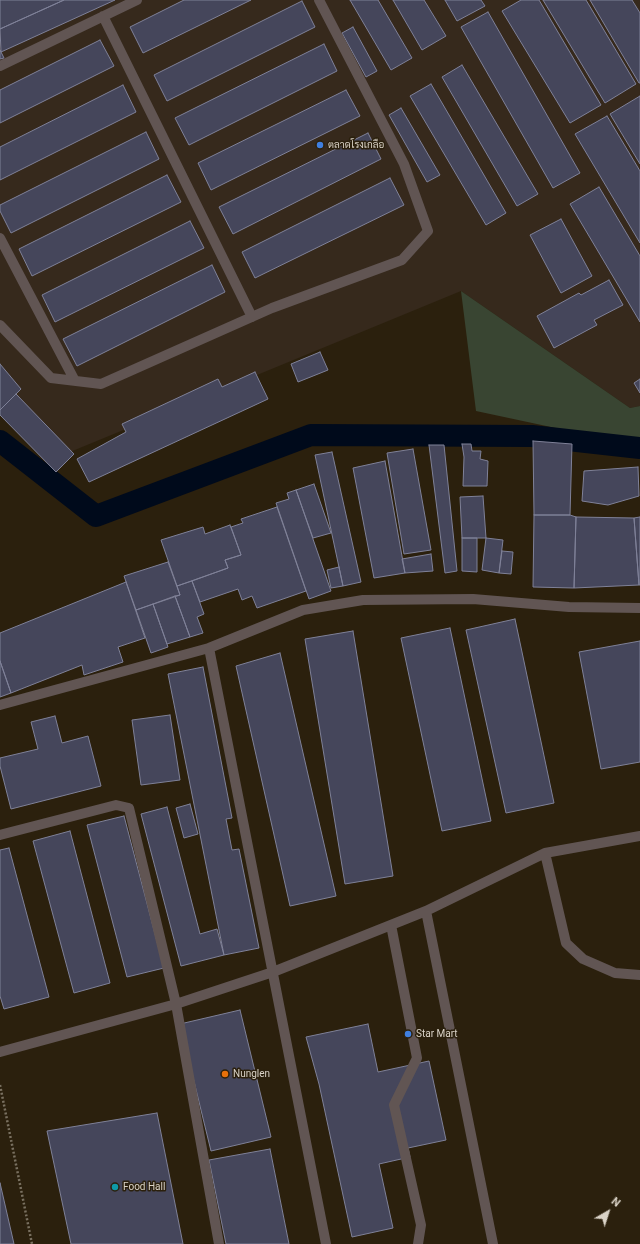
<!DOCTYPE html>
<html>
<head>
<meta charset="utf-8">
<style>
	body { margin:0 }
	#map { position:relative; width:640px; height:1244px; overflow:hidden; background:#2b200d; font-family:Roboto,sans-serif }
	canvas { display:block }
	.north { position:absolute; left:588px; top:1192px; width:40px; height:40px; -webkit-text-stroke:3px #2b200d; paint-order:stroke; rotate:39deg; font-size:11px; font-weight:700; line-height:16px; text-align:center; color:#dad3c7 }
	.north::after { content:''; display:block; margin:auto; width:14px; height:18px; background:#dad3c7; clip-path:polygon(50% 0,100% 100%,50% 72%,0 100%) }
</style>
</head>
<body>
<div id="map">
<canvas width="640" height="1244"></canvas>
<div class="north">N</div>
</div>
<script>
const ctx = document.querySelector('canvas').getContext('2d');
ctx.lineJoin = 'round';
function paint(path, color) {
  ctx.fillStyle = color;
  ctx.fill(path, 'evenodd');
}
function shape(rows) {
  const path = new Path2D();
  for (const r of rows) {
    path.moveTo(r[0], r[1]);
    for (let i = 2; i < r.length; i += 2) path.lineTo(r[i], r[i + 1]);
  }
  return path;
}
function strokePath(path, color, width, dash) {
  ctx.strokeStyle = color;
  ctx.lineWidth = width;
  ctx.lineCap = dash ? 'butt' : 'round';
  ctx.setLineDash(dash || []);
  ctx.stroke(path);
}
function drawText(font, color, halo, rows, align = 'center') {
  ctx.font = font + ' Roboto,Sarabun,sans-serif';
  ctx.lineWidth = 3;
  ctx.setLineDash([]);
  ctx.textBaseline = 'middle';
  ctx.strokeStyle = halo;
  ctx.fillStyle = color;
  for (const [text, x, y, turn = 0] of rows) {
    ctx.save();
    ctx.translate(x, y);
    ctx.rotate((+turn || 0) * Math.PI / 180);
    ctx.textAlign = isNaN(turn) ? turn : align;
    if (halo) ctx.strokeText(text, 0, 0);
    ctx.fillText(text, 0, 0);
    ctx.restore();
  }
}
paint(shape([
	[0,0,640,0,640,406,630,408,461,291,70,452,0,387]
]), '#36291c');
paint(shape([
	[461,291,630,408,640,406,640,446,476,411]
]), '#394532');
strokePath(shape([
	[0,441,96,516,311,435,532,436,640,448]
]), '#000a1b', 22);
const building = shape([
	[0,0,64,0,0,29,0,0],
	[64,0,115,0,1,52,0,29,64,0],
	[184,0,251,0,143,53,130,27,184,0],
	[350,0,378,0,412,58,391,70,350,0],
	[393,0,424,0,446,36,422,50,393,0],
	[445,0,481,0,485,6,457,21,445,0],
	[521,0,539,0,601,105,570,123,502,11,521,0],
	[543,0,586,0,636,84,605,103,543,0],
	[590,0,632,0,640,13,640,83,639,83,590,0],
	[302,1,315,27,167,101,154,75,302,1],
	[488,12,580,173,553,188,461,27,488,12],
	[353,27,377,71,366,77,342,33,353,27],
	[100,40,114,66,0,123,0,90,100,40],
	[324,44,337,71,189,145,175,118,324,44],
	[0,50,4,58,0,59,0,50],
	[462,65,538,194,517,206,442,77,462,65],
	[431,84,506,213,486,225,410,96,431,84],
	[123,85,136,112,0,180,0,147,123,85],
	[346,90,360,116,211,190,198,163,346,90],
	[640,96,640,164,610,114,640,96],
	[401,108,440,175,427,182,389,115,401,108],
	[607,116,640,171,640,243,575,134,607,116],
	[146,132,159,159,11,233,0,211,0,205,146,132],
	[368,133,381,159,233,234,219,207,368,133],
	[167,175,181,202,32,276,19,249,167,175],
	[390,178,404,205,255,278,242,252,390,178],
	[599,187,640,256,640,322,570,204,599,187],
	[561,219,592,276,561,293,530,235,561,219],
	[190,221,204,248,55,322,42,295,190,221],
	[212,265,225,292,77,366,63,339,212,265],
	[609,280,623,305,594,320,597,325,554,348,537,316,579,293,581,295,609,280],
	[320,352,328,370,298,382,291,364,320,352],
	[0,364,21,389,0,410,0,364],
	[255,372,268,399,89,482,77,459,126,432,122,424,218,379,222,387,255,372],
	[640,379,640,393,634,383,640,379],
	[16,394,74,454,56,472,0,415,0,410,16,394],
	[533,441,572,444,570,515,534,515,533,441],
	[462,444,471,444,472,451,481,451,480,459,488,461,487,486,463,486,464,457,462,444],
	[429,445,444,445,457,571,445,573,429,445],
	[413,449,431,550,404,554,387,453,413,449],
	[332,452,361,582,343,586,315,455,332,452],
	[385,461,405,573,374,578,353,468,385,461],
	[638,467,639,496,608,505,582,501,584,471,638,467],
	[314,484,331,533,313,538,296,490,314,484],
	[296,490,331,591,309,599,276,503,289,499,287,493,296,490],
	[483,496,486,538,462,538,460,497,483,496],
	[277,507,306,591,257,608,252,596,242,600,238,589,200,602,192,581,228,568,225,560,241,555,231,527,243,523,241,519,277,507],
	[534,515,570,515,576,517,574,588,533,587,534,515],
	[576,517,634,518,639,585,574,588,576,517],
	[640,517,640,585,639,585,634,518,640,517],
	[230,525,241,555,225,560,228,568,177,586,161,540,203,527,205,534,230,525],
	[462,538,477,538,477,572,462,571,462,538],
	[486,538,503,540,499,573,482,570,486,538],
	[502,551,513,552,511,574,499,573,502,551],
	[431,554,433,571,405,573,402,559,431,554],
	[168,562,180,595,136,610,124,576,168,562],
	[339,567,343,586,331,588,327,570,339,567],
	[192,581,204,614,197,617,203,633,190,637,175,596,180,595,177,586,192,581],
	[126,582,145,638,118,647,123,662,84,675,82,665,11,693,0,661,0,633,126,582],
	[175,596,190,637,167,644,153,604,175,596],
	[153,604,168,647,151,653,136,610,153,604],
	[515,619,554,803,506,813,466,630,515,619],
	[450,628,491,821,442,831,401,638,450,628],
	[353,631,393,876,345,884,305,639,353,631],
	[640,641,640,762,601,769,579,652,640,641],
	[280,653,336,896,290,906,236,666,280,653],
	[0,661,11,693,0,697,0,661],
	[203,667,232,818,226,819,232,850,239,849,259,948,224,955,168,674,203,667],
	[170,715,180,780,141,785,132,720,170,715],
	[55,716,62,743,88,736,101,786,11,809,0,766,0,758,38,749,31,722,55,716],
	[190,804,198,834,184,838,176,808,190,804],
	[167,807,200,934,217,929,224,955,181,966,141,814,167,807],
	[124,816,164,968,127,977,87,825,124,816],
	[70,831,110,983,74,993,33,841,70,831],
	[9,848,49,997,4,1009,0,996,0,850,9,848],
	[240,1010,271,1137,211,1151,180,1024,240,1010],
	[368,1024,378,1072,429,1061,446,1140,408,1148,410,1157,379,1164,393,1228,352,1237,319,1084,306,1037,368,1024],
	[157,1113,183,1244,71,1244,47,1131,157,1113],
	[270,1149,289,1244,226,1244,209,1160,270,1149],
	[0,1183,14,1244,0,1244,0,1183]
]);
paint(building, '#45465b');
strokePath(building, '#7f8198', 1);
strokePath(shape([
	[0,1085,32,1244]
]), '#797060', 2.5, [2, 2]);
strokePath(shape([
	[103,16,252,317],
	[0,66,137,0],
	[0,238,75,381],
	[0,325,51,378,101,384,272,308,402,260,428,231,404,164,319,0],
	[209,648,326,1244],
	[0,705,209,648,303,610,363,600,473,599,569,607,640,608],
	[0,835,116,805,129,808,176,1004,219,1244],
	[545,853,566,943,583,959,615,973,640,975],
	[426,911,493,1244],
	[391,925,417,1058,394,1105,421,1225,418,1244],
	[0,1052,176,1004,273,972,426,911,545,853,640,836]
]), '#615553', 10);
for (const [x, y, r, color] of [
	[320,145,4,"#3f7fe0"],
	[408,1034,4,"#3f7fe0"],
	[225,1074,4,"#e8710a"],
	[115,1187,4,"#0f9aa8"]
]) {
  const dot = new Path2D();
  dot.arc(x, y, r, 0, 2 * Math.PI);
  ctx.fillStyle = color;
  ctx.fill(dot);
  strokePath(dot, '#2b200d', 1.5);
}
drawText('10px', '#dad3c7', '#2b200d', [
	["ตลาดโรงเกลือ",328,145],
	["Star Mart",416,1034],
	["Nunglen",233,1074],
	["Food Hall",123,1187]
], 'left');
</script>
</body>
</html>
